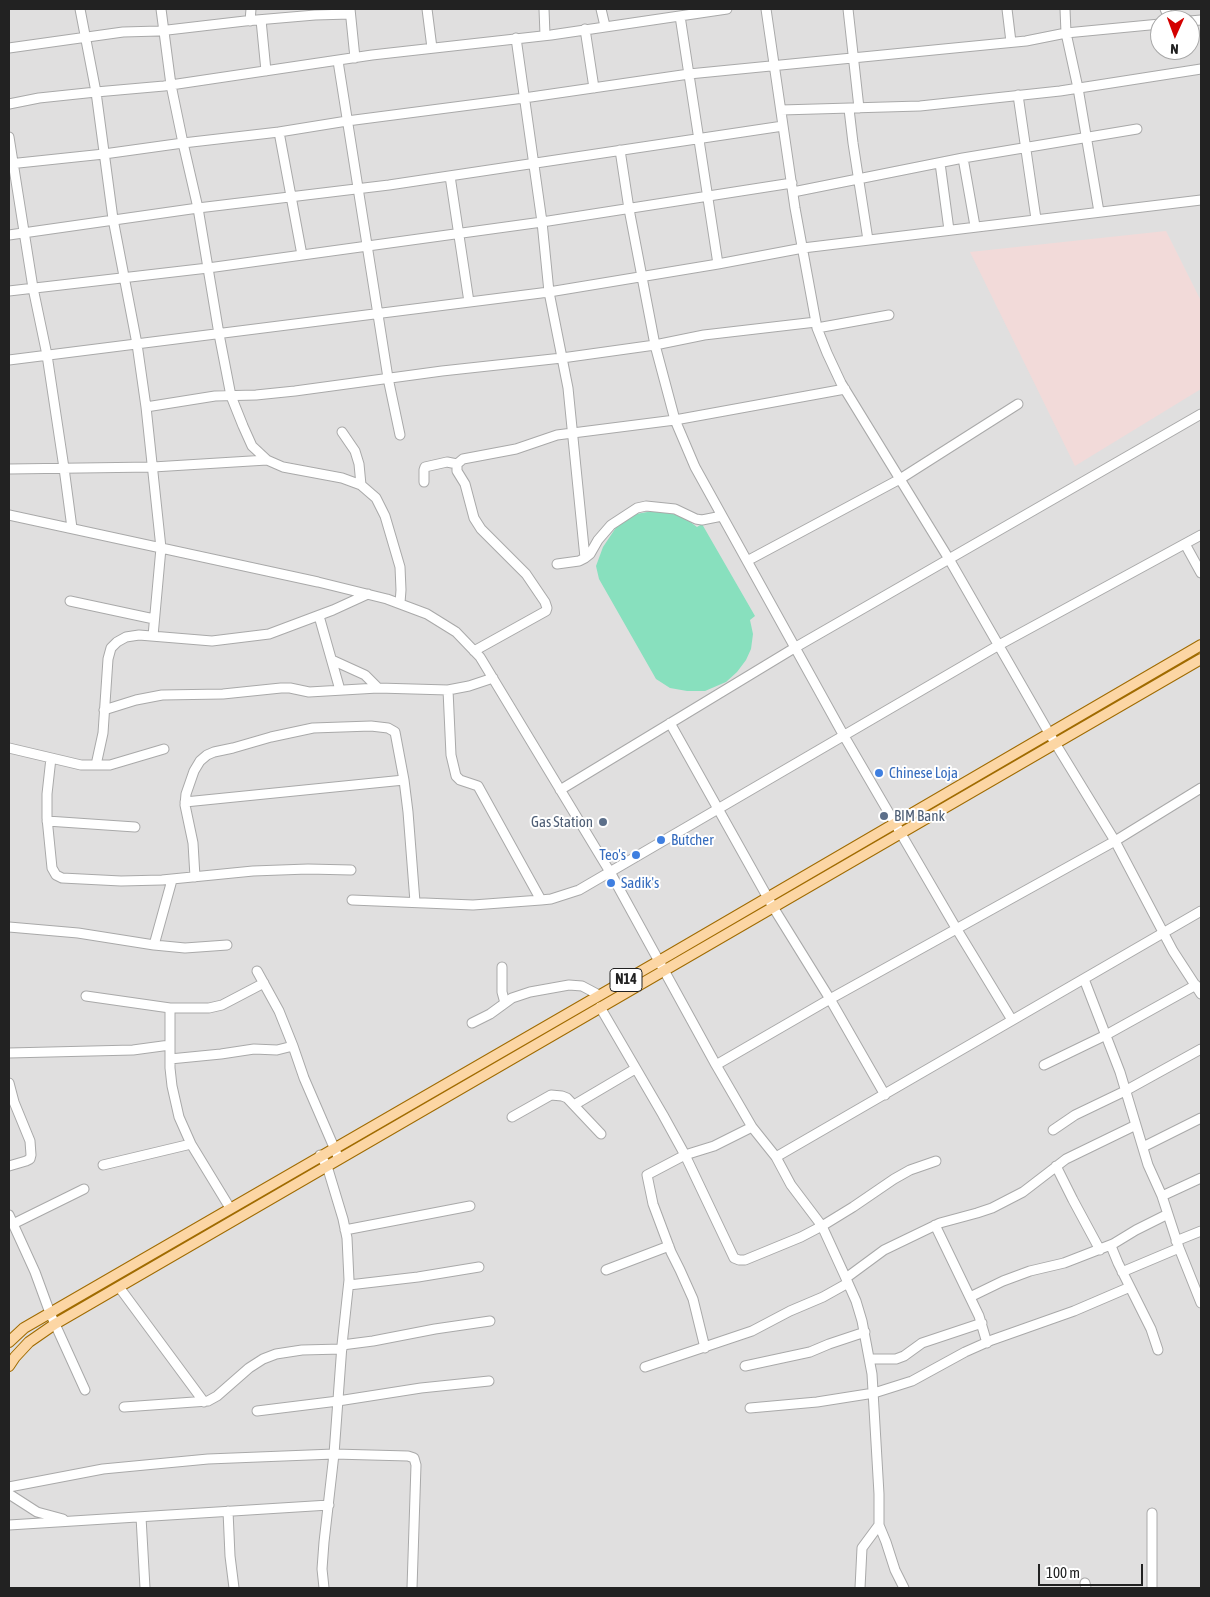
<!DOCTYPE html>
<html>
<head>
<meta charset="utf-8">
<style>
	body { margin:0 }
	#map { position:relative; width:1210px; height:1597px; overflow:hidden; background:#f2efe9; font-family:"Asap Condensed",sans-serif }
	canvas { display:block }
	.frame { position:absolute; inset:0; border:10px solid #222; pointer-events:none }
	.north { position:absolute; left:1150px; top:10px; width:50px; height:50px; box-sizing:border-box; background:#fff; border:1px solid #a7a7a7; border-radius:50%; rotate:182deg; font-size:14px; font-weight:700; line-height:20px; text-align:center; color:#222 }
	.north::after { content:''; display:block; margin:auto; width:18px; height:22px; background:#d40000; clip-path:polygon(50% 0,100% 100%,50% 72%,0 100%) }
	.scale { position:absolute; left:1038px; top:1564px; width:105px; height:22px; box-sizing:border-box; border:2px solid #222; border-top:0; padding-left:6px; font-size:15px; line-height:18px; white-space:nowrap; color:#222; -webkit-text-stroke:4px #fff; paint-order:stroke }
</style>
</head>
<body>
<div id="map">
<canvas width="1210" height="1597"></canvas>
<div class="frame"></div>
<div class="north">N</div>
<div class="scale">100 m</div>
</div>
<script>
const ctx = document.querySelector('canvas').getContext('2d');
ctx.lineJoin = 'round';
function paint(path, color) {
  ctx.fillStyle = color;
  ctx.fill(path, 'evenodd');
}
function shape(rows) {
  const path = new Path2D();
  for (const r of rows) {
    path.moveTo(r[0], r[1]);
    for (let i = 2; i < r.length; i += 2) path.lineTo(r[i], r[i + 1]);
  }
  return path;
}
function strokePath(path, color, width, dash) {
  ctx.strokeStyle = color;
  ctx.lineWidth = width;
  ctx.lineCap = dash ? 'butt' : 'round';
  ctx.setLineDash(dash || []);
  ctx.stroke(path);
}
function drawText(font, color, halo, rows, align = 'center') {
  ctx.font = font + ' "Asap Condensed",sans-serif';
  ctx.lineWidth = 4;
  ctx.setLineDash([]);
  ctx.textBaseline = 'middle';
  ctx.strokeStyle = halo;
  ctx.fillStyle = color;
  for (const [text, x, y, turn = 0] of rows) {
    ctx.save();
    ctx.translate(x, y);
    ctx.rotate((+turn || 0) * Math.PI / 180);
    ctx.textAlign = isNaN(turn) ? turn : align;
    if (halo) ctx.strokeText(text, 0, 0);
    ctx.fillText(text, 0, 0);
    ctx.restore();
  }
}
paint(shape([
	[9,9,1201,9,1201,1588,9,1588],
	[1160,20,1190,20,1190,50,1160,50]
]), '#e0dfdf');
paint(shape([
	[1166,231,1201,301,1201,389,1075,466,970,252]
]), '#f2dad9');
paint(shape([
	[653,511,670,513,685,518,697,527,702,524,755,616,750,620,753,634,751,649,746,660,737,672,726,682,705,691,687,691,670,688,656,679,599,579,596,566,603,547,619,523,636,514]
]), '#88e0be');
const minor = shape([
	[80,9,96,92,113,219,137,344,146,407,161,548,153,636],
	[161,9,171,85,183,143,198,208,219,334,231,396,243,426,252,446,267,460,283,467,342,478,361,485,376,498,385,516,400,567,401,590,400,603],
	[350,9,355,58],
	[427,9,432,48],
	[544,9,545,35],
	[601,9,605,26],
	[766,9,795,208,817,328,827,353,841,383,949,559,1049,733,1115,841,1173,951,1201,994],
	[848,9,859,108],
	[1007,9,1011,42],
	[1065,9,1066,33,1078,88,1099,212],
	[1165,9,1170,20],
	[680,16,718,264],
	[261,20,266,71],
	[250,21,251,9],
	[1190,21,1201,20],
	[585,29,594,88],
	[516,38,542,222,549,292,568,388,585,558],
	[9,48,123,32,159,31,245,21,315,15,350,14],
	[338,61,388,378,400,435],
	[1018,95,1036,219],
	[9,104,39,98,96,92,164,86,372,55,551,35,727,9],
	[849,109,853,143,868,240],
	[781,110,920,106,1060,91,1201,69],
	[279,132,302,255],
	[9,137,33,288,47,355,64,468,72,528],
	[620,150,629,209,655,345,675,420,695,467,844,736,956,928,1012,1020],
	[963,158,975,226],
	[940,163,949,230],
	[9,164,104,154,183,143,279,132,347,121,524,98,689,74,995,44,1026,41,1066,33,1160,24],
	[450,176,469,302],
	[793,192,963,158,1137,129],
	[9,235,198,208,389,185,783,126],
	[9,291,208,268,542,222,792,183],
	[817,328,889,315],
	[9,360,549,292,718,264,803,248,1201,200],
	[146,407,215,396,256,395,295,391,442,371,562,358,655,345,704,335,816,322],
	[342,432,355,451,359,464,361,485],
	[457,464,457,471,465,484,474,518,481,529,526,574,545,602,547,608,546,611,474,651],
	[9,469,153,467,267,460],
	[424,482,424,470,425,467,447,462,457,464,463,459,516,449,557,435,675,420,845,389],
	[9,515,318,582,387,599,427,614,456,632,480,657,610,872,716,1065,752,1127,776,1157,791,1185,822,1226,844,1274,856,1301,862,1321,872,1374,879,1494,879,1525,886,1542,895,1570,904,1588],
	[1185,544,1201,573],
	[747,561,900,479,1018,404],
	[557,564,579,561,585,558,590,554,598,540,611,525,637,508,646,506,675,509,696,519,702,520,722,516],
	[70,601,154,619],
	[319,616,340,690],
	[332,660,365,675,378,688],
	[448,690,451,755,456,776,460,780,478,786,541,900],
	[104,710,136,700,162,695,223,694,281,688,290,688,309,692,378,688,448,690,469,686,493,678],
	[670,723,773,907,830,999,885,1095],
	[9,748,81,765,110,765,164,749],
	[51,758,47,794,47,818,52,868,56,875,62,878,121,881,162,880,253,871,308,869,351,870],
	[96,765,103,733,108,659,111,648,117,642,126,637,139,635,212,641,269,634,333,610,368,594],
	[560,790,796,647,1201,414],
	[185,802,404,780],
	[47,821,135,827],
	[195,877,193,843,185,805,186,794,194,771,200,761,207,755,214,752,233,748,271,737,313,728,371,726,388,728,395,732,404,780,408,812,415,902],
	[352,900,473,905,541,900,551,899,579,890,999,645,1201,535],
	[9,927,78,933,154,945,185,948,227,945],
	[154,945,172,880],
	[502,967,502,992,505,1003],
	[257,971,279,1011,293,1046,304,1078,339,1159],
	[1084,979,1120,1072,1148,1165,1162,1196,1179,1248,1201,1303],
	[86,996,170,1008,209,1008,222,1005,264,983],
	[600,1007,663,1115,685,1155,734,1258,739,1260,745,1260,801,1237,822,1226,853,1207,894,1179,910,1170,936,1161],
	[170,1008,170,1068,172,1086,179,1117,191,1144,230,1208],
	[472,1023,490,1014,512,998,530,992,569,985,582,986,599,995],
	[9,1053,133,1050,170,1045],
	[170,1059,221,1054,254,1049,277,1050,293,1046],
	[716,1065,830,999,1115,841,1201,788],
	[1044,1065,1106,1035,1196,985],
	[9,1083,14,1102,30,1141,31,1155,30,1159,26,1161,9,1166],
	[574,1105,635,1069],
	[512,1117,551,1095,562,1096,567,1098,601,1134],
	[1053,1130,1075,1115,1125,1091,1201,1049],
	[1143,1147,1201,1118],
	[320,1155,327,1166,343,1219,347,1238,349,1280,342,1345,334,1454,324,1542,322,1569,324,1588],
	[776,1157,1201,911],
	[103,1165,191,1144],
	[1056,1166,1073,1200,1100,1250],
	[1162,1196,1201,1178],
	[9,1215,35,1272,50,1313,85,1390],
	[13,1224,84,1189],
	[935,1225,979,1316,987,1343],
	[345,1230,470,1206],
	[1176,1241,1201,1231],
	[1111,1246,1118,1263,1151,1329,1158,1350],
	[606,1270,669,1246],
	[1122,1272,1179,1248],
	[846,1278,884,1250,940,1223,977,1213,992,1208,1023,1192,1066,1159,1136,1125],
	[349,1285,418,1277,479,1267],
	[119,1287,204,1402],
	[970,1297,1003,1281,1030,1271,1064,1263,1113,1244,1136,1230,1168,1214],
	[342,1345,373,1341,435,1329,490,1321],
	[705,1348,693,1299,680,1270,671,1252,653,1204,647,1175,685,1155,714,1146,752,1127],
	[870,1359,896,1359,904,1356,922,1343,982,1323],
	[745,1366,810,1352,829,1344,865,1332],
	[645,1367,752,1331,790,1311,823,1297,848,1283],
	[124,1407,208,1401,217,1396,249,1368,263,1359,276,1354,302,1350,342,1349],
	[750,1408,817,1402,874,1393,912,1381,965,1352,992,1340,1074,1311,1130,1287],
	[257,1411,338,1401,421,1388,489,1381],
	[9,1487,103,1469,208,1459,334,1454,408,1456,414,1458,416,1465,412,1588],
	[9,1494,37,1512,63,1519],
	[228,1511,230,1556,234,1588],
	[1152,1513,1152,1588],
	[141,1517,145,1588],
	[9,1525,329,1505],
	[1085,1583,1086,1588],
	[860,1588,862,1548,879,1525]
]);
const major = shape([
	[9,1342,24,1328,50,1313,659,961,1201,645],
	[9,1366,15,1357,29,1342,55,1324,1201,659]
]);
strokePath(minor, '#a9a9a9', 11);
strokePath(major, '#a06b00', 12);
strokePath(minor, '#fff', 9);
strokePath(major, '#fcd6a4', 10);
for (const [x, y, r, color] of [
	[879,773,5,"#3f7fe0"],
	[884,816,5,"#5c6f8a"],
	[603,822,5,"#5c6f8a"],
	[661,840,5,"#3f7fe0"],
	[636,855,5,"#3f7fe0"],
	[611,883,5,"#3f7fe0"]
]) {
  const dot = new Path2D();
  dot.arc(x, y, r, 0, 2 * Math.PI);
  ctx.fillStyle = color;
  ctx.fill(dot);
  strokePath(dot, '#fff', 2);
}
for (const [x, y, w] of [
	[626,980,32]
]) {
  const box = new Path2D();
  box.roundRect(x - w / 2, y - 11.5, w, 23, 4);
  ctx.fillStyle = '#fff';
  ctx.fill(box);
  strokePath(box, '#222', 1);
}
drawText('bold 14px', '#222', null, [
	["N14",626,980]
]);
drawText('15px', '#366cbe', '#fff', [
	["Chinese Loja",889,773],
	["Butcher",671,840],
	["Teo's",626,855,"right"],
	["Sadik's",621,883]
], 'left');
drawText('15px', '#4e5e75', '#fff', [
	["BIM Bank",894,816],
	["Gas Station",593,822,"right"]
], 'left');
</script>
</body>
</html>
